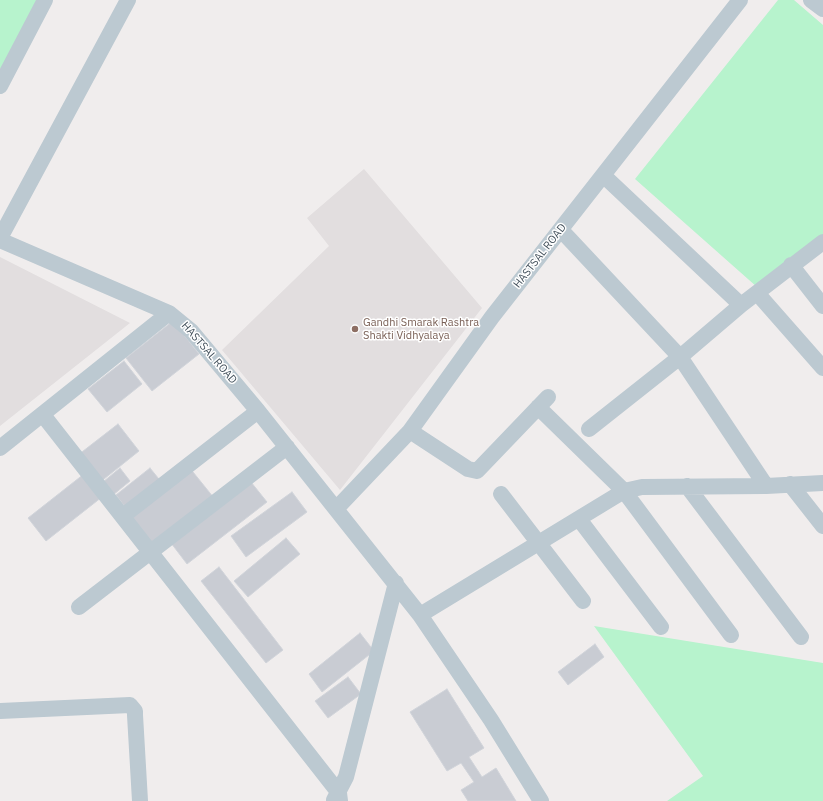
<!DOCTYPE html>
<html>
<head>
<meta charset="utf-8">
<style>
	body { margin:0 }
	canvas { display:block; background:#f0eded }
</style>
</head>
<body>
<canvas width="823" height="801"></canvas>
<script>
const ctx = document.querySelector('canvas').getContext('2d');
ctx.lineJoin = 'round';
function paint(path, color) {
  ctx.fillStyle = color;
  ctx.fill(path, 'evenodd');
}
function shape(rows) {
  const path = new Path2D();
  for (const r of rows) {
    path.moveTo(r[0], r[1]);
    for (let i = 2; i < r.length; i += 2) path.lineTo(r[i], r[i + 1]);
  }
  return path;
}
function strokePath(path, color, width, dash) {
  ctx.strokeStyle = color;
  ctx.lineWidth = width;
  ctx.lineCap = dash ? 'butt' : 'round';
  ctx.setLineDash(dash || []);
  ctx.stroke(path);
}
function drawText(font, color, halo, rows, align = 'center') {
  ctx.font = font + ' "IBM Plex Sans",sans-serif';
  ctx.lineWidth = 3;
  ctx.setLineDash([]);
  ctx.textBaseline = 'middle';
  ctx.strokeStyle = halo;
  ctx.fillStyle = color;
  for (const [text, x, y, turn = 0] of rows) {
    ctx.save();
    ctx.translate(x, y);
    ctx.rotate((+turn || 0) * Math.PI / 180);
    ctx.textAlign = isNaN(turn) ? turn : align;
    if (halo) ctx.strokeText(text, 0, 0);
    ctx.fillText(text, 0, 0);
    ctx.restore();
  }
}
paint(shape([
	[364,169,482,308,340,490,222,350,329,246,307,218],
	[0,257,130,323,0,426]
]), '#e2dedf');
paint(shape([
	[0,0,37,0,2,69,0,68],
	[778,0,794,0,823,25,823,249,766,295,635,179],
	[594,626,823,663,823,801,667,801,703,776]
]), '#b7f3cd');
const building = shape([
	[173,321,199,354,152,391,126,358,173,321],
	[124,361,142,384,107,412,88,389,124,361],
	[118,424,139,451,99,483,78,455,118,424],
	[189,467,214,498,154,545,129,514,189,467],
	[120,468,130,481,113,495,103,482,120,468],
	[150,468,163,484,128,511,116,495,150,468],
	[84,474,102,497,46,541,28,518,84,474],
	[251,482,267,502,187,564,171,543,251,482],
	[292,492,307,512,246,557,231,536,292,492],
	[286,538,300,554,248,597,234,581,286,538],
	[219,567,283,650,266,663,201,581,219,567],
	[360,633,374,651,322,692,309,674,360,633],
	[595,644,604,657,568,685,558,672,595,644],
	[348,677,361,694,328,718,315,701,348,677],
	[447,689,484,748,469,757,482,777,496,768,516,801,468,801,461,790,474,782,461,763,447,771,410,712,447,689]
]);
paint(building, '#c9ccd3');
strokePath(building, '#d1d4da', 1);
strokePath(shape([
	[811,0,823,9],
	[0,86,45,0],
	[603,175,741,305],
	[561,230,680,357,766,486],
	[0,238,128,0],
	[0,240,169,313],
	[791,265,823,306],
	[757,293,823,368],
	[538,407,624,491,731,635],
	[43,415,339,793,340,801],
	[589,429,680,357,741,305,823,242],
	[410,431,468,469,477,471,548,397],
	[0,448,169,313,191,331,258,411,420,615,491,720,541,801],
	[790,484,823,526],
	[687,486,801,637],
	[501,494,583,601],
	[336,509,410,431,492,317,740,0],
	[123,516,258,411],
	[579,519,661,627],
	[79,607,287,447],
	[420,615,624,491,642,487,766,486,823,483],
	[0,711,130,705,135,711,135,715,140,801],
	[334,800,346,777,396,583]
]), '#bcc9d1', 16);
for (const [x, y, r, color] of [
	[355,329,4,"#8d6e63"]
]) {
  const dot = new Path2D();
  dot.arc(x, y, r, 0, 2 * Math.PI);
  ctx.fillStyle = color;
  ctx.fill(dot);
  strokePath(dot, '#fff', 1.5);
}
drawText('11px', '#44525d', '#fff', [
	["HASTSAL ROAD",540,256,-52],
	["HASTSAL ROAD",209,353,49]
]);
drawText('11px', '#785e54', '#fff', [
	["Gandhi Smarak Rashtra",363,323],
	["Shakti Vidhyalaya",363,336]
], 'left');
</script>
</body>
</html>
